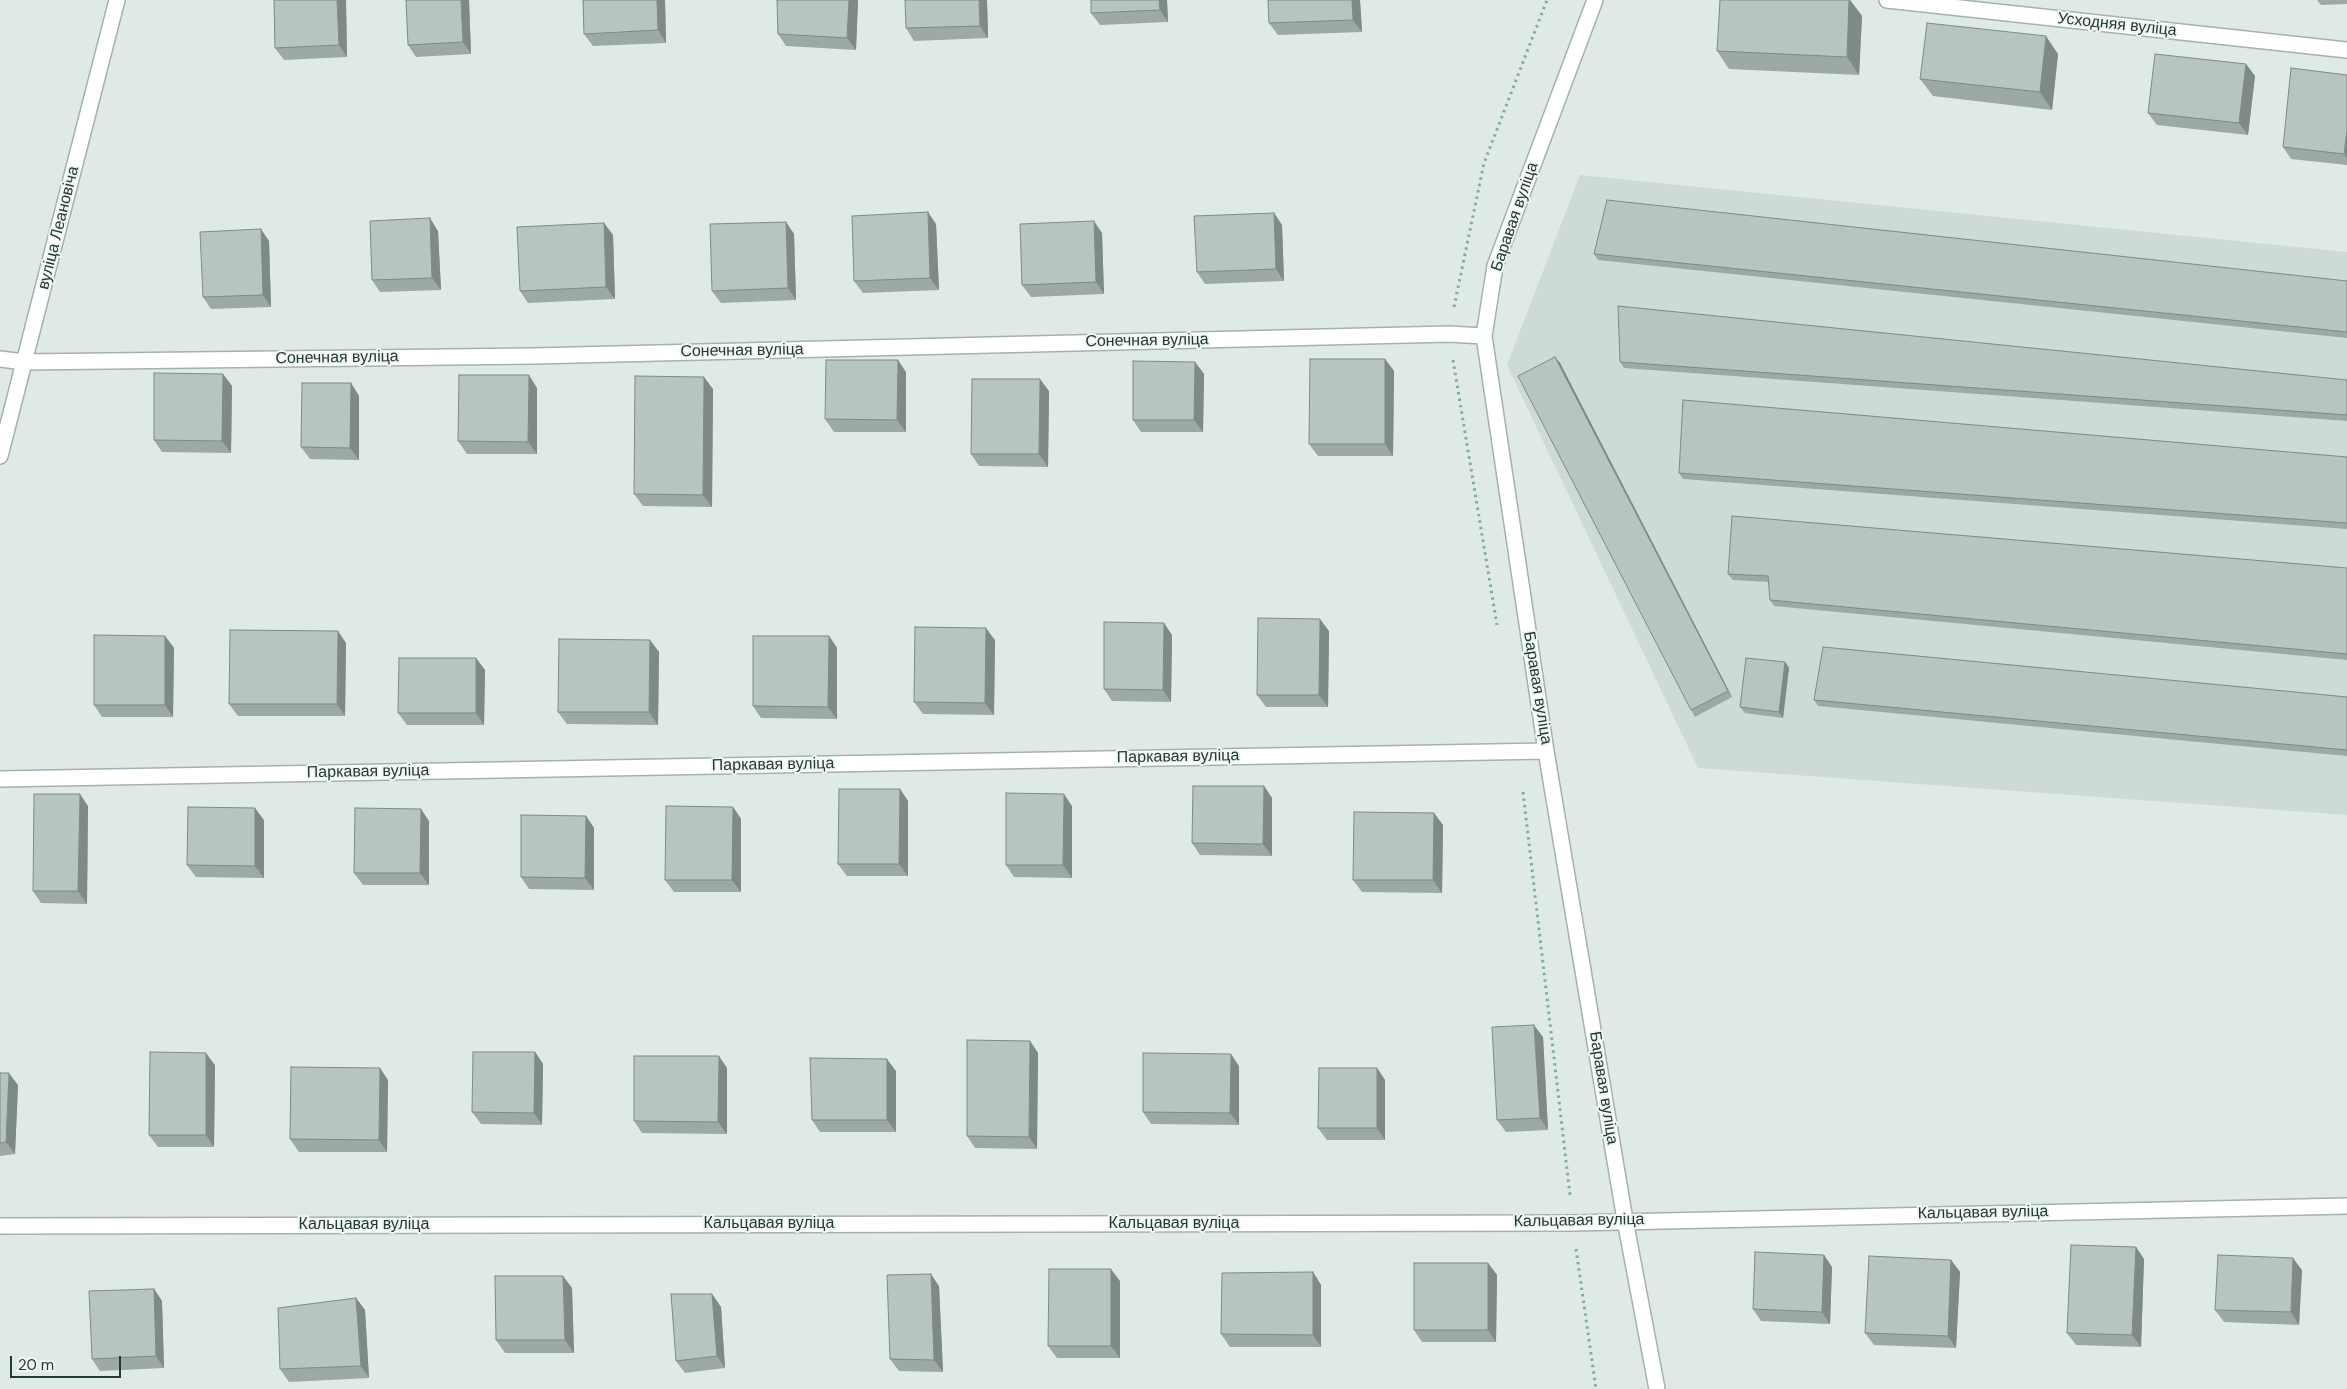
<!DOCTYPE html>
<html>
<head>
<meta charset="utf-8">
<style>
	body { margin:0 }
	#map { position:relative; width:2347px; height:1389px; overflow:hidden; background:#e0eae5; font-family:"DM Sans",sans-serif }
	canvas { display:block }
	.scale { position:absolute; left:10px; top:1356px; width:111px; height:22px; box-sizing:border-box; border:2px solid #213a32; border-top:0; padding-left:6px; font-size:15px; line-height:18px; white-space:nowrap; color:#213a32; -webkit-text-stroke:4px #f0f7f3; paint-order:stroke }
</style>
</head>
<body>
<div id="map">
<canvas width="2347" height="1389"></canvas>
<div class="scale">20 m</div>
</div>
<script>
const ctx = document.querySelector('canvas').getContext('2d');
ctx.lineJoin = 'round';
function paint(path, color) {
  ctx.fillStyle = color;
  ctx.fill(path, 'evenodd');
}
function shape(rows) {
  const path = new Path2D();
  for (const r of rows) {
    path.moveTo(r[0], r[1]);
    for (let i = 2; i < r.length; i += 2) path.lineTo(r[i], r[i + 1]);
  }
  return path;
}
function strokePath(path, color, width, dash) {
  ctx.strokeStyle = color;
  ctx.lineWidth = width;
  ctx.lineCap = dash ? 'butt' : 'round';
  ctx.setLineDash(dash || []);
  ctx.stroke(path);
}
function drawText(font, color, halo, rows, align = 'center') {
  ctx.font = font + ' "DM Sans",sans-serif';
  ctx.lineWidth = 4;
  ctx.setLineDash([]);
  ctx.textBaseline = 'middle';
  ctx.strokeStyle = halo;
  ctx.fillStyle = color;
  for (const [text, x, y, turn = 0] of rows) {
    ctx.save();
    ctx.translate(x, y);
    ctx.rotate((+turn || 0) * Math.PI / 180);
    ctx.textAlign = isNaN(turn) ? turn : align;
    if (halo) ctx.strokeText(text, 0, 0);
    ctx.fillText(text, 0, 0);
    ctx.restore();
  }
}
paint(shape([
	[1580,175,2347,252,2347,815,1698,768,1507,365]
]), '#cedad4');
const minor = shape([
	[1595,0,1495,266,1484,336,1546,751,1625,1220,1657,1389],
	[1887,0,2347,50],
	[0,359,24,362,533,356,1449,334,1484,336],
	[0,456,117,0],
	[0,779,1546,751],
	[0,1226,1573,1223,2347,1206]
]);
strokePath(minor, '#a3b2ac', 18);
strokePath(shape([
	[1454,307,1484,163,1547,0],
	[1453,360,1497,625],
	[1523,792,1570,1195],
	[1576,1249,1596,1389]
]), '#82ad9d', 3, [2.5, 4]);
strokePath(minor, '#fff', 15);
paint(shape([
	[274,0,346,0,347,57,284,60,275,48],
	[469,0,471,54,416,57,408,45],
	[583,0,665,0,666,43,593,46,584,34],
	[777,0,858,0,856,50,786,46,778,34],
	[987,0,988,38,914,41,906,28],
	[1167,0,1168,22,1100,25,1091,13],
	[1268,0,1360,0,1362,32,1278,35,1269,23],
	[1720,0,1850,0,1862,16,1859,75,1729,69,1717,51],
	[2317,0,2347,0,2347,4,2321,5],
	[2058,54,2052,110,1933,96,1920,79],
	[2246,64,2255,76,2248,135,2157,125,2148,113],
	[2347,75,2347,165,2291,159,2283,147],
	[1274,213,1282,225,1284,281,1205,284,1197,272],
	[786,222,794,234,796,300,721,303,712,291],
	[604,223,613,235,615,299,528,303,520,291],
	[936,224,939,290,863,293,854,281],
	[438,231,441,290,380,292,372,280],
	[1102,233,1104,294,1031,297,1022,285],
	[269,241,271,307,211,309,203,297],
	[1594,254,2347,281,2347,338,1598,260],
	[1555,357,1560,363,1732,697,1695,717,1691,710],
	[1385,359,1394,371,1393,456,1318,456,1309,444],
	[1195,362,1204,374,1203,432,1141,432,1133,420],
	[1620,362,2347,380,2347,421,1624,368],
	[906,372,906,432,834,432,825,419],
	[223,374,232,386,231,453,162,452,154,440],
	[351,383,359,396,359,460,310,459,301,447],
	[537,388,537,454,467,454,458,441],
	[713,389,712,507,643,506,634,494],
	[1049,391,1048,467,979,466,971,454],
	[2347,457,2347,529,1683,479,1679,473],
	[2347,568,2347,660,1774,606,1770,600,1769,582,1733,580,1728,574],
	[1329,631,1328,707,1266,707,1257,695],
	[1172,635,1171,702,1112,701,1104,689],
	[165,636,174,648,173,717,102,717,94,705],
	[829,636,837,648,837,719,761,718,753,706],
	[650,640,659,652,658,725,567,724,558,712],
	[995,640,994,715,923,714,914,702],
	[346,643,345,716,238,716,229,704],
	[476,658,485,670,484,725,407,725,398,713],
	[1785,662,1789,668,1783,718,1745,713,1740,707],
	[2347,697,2347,756,1818,706,1814,700],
	[1264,786,1272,798,1272,856,1200,855,1192,843],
	[900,789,908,801,908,876,847,876,838,864],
	[88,806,87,904,41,903,33,891],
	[1072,806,1072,878,1014,877,1006,865],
	[733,807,741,819,741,892,674,892,665,880],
	[1434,813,1443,825,1442,893,1362,892,1353,880],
	[586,816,594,828,594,890,529,889,521,877],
	[264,820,264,878,196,877,187,865],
	[429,821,429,885,363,885,354,873],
	[1543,1037,1548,1130,1506,1132,1497,1120],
	[1030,1041,1038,1053,1037,1149,975,1148,967,1136],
	[535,1052,543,1064,542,1125,481,1124,472,1112],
	[215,1065,214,1147,158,1147,149,1135],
	[1239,1066,1239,1125,1151,1124,1143,1112],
	[727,1068,727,1134,642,1133,634,1121],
	[1377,1068,1385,1080,1385,1140,1327,1140,1318,1128],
	[896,1071,896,1132,820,1132,812,1120],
	[0,1073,18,1085,15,1154,0,1156],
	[388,1080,387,1152,299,1152,290,1139],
	[2136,1247,2144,1259,2141,1347,2076,1345,2067,1333],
	[1824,1255,1832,1267,1830,1324,1761,1321,1753,1309],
	[1951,1260,1960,1272,1956,1348,1874,1345,1865,1333],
	[1488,1263,1497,1275,1496,1342,1422,1342,1414,1330],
	[2302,1270,2299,1325,2224,1322,2215,1310],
	[1313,1272,1321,1285,1321,1347,1230,1347,1221,1334],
	[563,1276,572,1288,574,1353,505,1353,496,1340],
	[1120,1281,1120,1358,1057,1358,1048,1346],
	[939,1286,943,1372,899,1371,890,1359],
	[154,1289,162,1301,164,1368,100,1371,92,1359],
	[712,1294,721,1307,725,1368,685,1373,676,1361],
	[356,1298,365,1310,369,1378,289,1382,280,1369]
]), '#9da9a3');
paint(shape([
	[337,0,346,0,347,57,339,45],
	[461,0,469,0,471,54,463,42],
	[657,0,665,0,666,43,658,30],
	[849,0,858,0,856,50,847,38],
	[979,0,987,0,988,38,980,26],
	[1159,0,1167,0,1168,22,1160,10],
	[1352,0,1360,0,1362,32,1353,20],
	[1849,0,1850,0,1862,16,1859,75,1847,57],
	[2046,36,2058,54,2052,110,2040,92],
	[2246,64,2255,76,2248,135,2239,123],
	[2347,130,2347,158,2344,154],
	[928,212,936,224,939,290,930,278],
	[1274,213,1282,225,1284,281,1276,269],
	[430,218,438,231,441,290,432,278],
	[1094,221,1102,233,1104,294,1096,282],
	[786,222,794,234,796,300,788,288],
	[604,223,613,235,615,299,606,287],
	[261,229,269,241,271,307,263,295],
	[1555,357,1560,363,1732,697,1728,691],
	[1385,359,1394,371,1393,456,1385,444],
	[898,360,906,372,906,432,897,420],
	[1195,362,1204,374,1203,432,1194,420],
	[223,374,232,386,231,453,222,441],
	[529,375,537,388,537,454,528,442],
	[704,377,713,389,712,507,703,495],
	[1040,379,1049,391,1048,467,1039,454],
	[351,383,359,396,359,460,350,448],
	[1320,619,1329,631,1328,707,1319,695],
	[1164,623,1172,635,1171,702,1163,690],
	[986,628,995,640,994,715,985,703],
	[338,631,346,643,345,716,337,704],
	[165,636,174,648,173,717,165,705],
	[829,636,837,648,837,719,828,707],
	[650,640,659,652,658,725,649,712],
	[476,658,485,670,484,725,476,713],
	[1785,662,1789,668,1783,718,1779,712],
	[1264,786,1272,798,1272,856,1263,844],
	[900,789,908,801,908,876,899,864],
	[80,794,88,806,87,904,78,891],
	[1064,794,1072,806,1072,878,1063,865],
	[733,807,741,819,741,892,732,880],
	[255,808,264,820,264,878,255,866],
	[421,809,429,821,429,885,420,873],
	[1434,813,1443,825,1442,893,1433,880],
	[586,816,594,828,594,890,585,878],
	[1534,1025,1543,1037,1548,1130,1540,1118],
	[1030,1041,1038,1053,1037,1149,1029,1137],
	[535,1052,543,1064,542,1125,534,1113],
	[206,1053,215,1065,214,1147,206,1135],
	[1231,1054,1239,1066,1239,1125,1230,1113],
	[719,1056,727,1068,727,1134,718,1122],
	[887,1059,896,1071,896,1132,887,1120],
	[380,1068,388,1080,387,1152,379,1140],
	[1377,1068,1385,1080,1385,1140,1377,1128],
	[9,1073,18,1085,15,1154,6,1142],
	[2136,1247,2144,1259,2141,1347,2132,1335],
	[1824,1255,1832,1267,1830,1324,1822,1312],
	[2293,1258,2302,1270,2299,1325,2291,1312],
	[1951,1260,1960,1272,1956,1348,1948,1336],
	[1488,1263,1497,1275,1496,1342,1488,1330],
	[1111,1269,1120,1281,1120,1358,1111,1346],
	[1313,1272,1321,1285,1321,1347,1313,1335],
	[931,1274,939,1286,943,1372,934,1360],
	[563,1276,572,1288,574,1353,565,1340],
	[154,1289,162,1301,164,1368,156,1356],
	[712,1294,721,1307,725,1368,717,1356],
	[356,1298,365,1310,369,1378,361,1366]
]), '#7f8a85');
const building = shape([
	[274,0,337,0,339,45,275,48,274,0],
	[406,0,461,0,463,42,408,45,406,0],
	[583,0,657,0,658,30,584,34,583,0],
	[777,0,849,0,847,38,778,34,777,0],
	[905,0,979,0,980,26,906,28,905,0],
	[1091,0,1159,0,1160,10,1091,13,1091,0],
	[1268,0,1352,0,1353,20,1269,23,1268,0],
	[1720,0,1849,0,1847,57,1717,51,1720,0],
	[1927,23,2046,36,2040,92,1920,79,1927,23],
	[2155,54,2246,64,2239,123,2148,113,2155,54],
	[2291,68,2347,75,2347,130,2344,154,2283,147,2291,68],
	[1607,200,2347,281,2347,332,1594,254,1607,200],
	[928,212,930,278,854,281,852,216,928,212],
	[1274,213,1276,269,1197,272,1194,216,1274,213],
	[430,218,432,278,372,280,370,221,430,218],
	[1094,221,1096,282,1022,285,1020,224,1094,221],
	[786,222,788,288,712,291,710,224,786,222],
	[604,223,606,287,520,291,517,227,604,223],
	[261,229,263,295,203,297,200,232,261,229],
	[1618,306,2347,380,2347,415,1620,362,1618,306],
	[1555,357,1728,691,1691,710,1518,376,1555,357],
	[1310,359,1385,359,1385,444,1309,444,1310,359],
	[826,360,898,360,897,420,825,419,826,360],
	[1133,361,1195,362,1194,420,1133,420,1133,361],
	[154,373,223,374,222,441,154,440,154,373],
	[459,375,529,375,528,442,458,441,459,375],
	[635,376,704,377,703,495,634,494,635,376],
	[972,379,1040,379,1039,454,971,454,972,379],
	[302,383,351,383,350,448,301,447,302,383],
	[1683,400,2347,457,2347,523,1679,473,1683,400],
	[1732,516,2347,568,2347,654,1770,600,1768,576,1728,574,1732,516],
	[1258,618,1320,619,1319,695,1257,695,1258,618],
	[1104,622,1164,623,1163,690,1104,689,1104,622],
	[915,627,986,628,985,703,914,702,915,627],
	[230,630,338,631,337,704,229,704,230,630],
	[94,635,165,636,165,705,94,705,94,635],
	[753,636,829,636,828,707,753,706,753,636],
	[559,639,650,640,649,712,558,712,559,639],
	[1823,647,2347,697,2347,750,1814,700,1823,647],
	[399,658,476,658,476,713,398,713,399,658],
	[1746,658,1785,662,1779,712,1740,707,1746,658],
	[1193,786,1264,786,1263,844,1192,843,1193,786],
	[839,789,900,789,899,864,838,864,839,789],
	[1006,793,1064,794,1063,865,1006,865,1006,793],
	[34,794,80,794,78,891,33,891,34,794],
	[666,806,733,807,732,880,665,880,666,806],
	[188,807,255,808,255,866,187,865,188,807],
	[355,808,421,809,420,873,354,873,355,808],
	[1354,812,1434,813,1433,880,1353,880,1354,812],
	[521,815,586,816,585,878,521,877,521,815],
	[1534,1025,1540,1118,1497,1120,1492,1027,1534,1025],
	[967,1040,1030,1041,1029,1137,967,1136,967,1040],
	[150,1052,206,1053,206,1135,149,1135,150,1052],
	[473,1052,535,1052,534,1113,472,1112,473,1052],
	[1143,1053,1231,1054,1230,1113,1143,1112,1143,1053],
	[634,1056,719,1056,718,1122,634,1121,634,1056],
	[810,1058,887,1059,887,1120,812,1120,810,1058],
	[291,1067,380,1068,379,1140,290,1139,291,1067],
	[1319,1068,1377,1068,1377,1128,1318,1128,1319,1068],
	[0,1073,9,1073,6,1142,0,1143,0,1073],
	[2071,1245,2136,1247,2132,1335,2067,1333,2071,1245],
	[1755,1252,1824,1255,1822,1312,1753,1309,1755,1252],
	[2218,1255,2293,1258,2291,1312,2215,1310,2218,1255],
	[1869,1256,1951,1260,1948,1336,1865,1333,1869,1256],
	[1414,1263,1488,1263,1488,1330,1414,1330,1414,1263],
	[1049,1269,1111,1269,1111,1346,1048,1346,1049,1269],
	[1313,1272,1313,1335,1221,1334,1222,1273,1313,1272],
	[931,1274,934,1360,890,1359,887,1275,931,1274],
	[495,1276,563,1276,565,1340,496,1340,495,1276],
	[154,1289,156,1356,92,1359,89,1291,154,1289],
	[671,1294,712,1294,717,1356,676,1361,671,1294],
	[356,1298,361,1366,280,1369,278,1308,356,1298]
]);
paint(building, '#b6c5be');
strokePath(building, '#7f8a85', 1);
drawText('16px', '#213a32', '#f0f7f3', [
	["Усходняя вуліца",2117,25,6],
	["Баравая вуліца",1515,217,-71],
	["вуліца Леановіча",59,228,-76],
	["Сонечная вуліца",1147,341,-1],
	["Сонечная вуліца",742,351,-1],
	["Сонечная вуліца",337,358,-1],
	["Баравая вуліца",1537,688,81],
	["Паркавая вуліца",1178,757,-1],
	["Паркавая вуліца",773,765,-1],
	["Паркавая вуліца",368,772,-1],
	["Баравая вуліца",1603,1088,81],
	["Кальцавая вуліца",1983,1213,-1],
	["Кальцавая вуліца",1579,1221,-1],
	["Кальцавая вуліца",769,1224],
	["Кальцавая вуліца",1174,1224],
	["Кальцавая вуліца",364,1225]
]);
</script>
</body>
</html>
